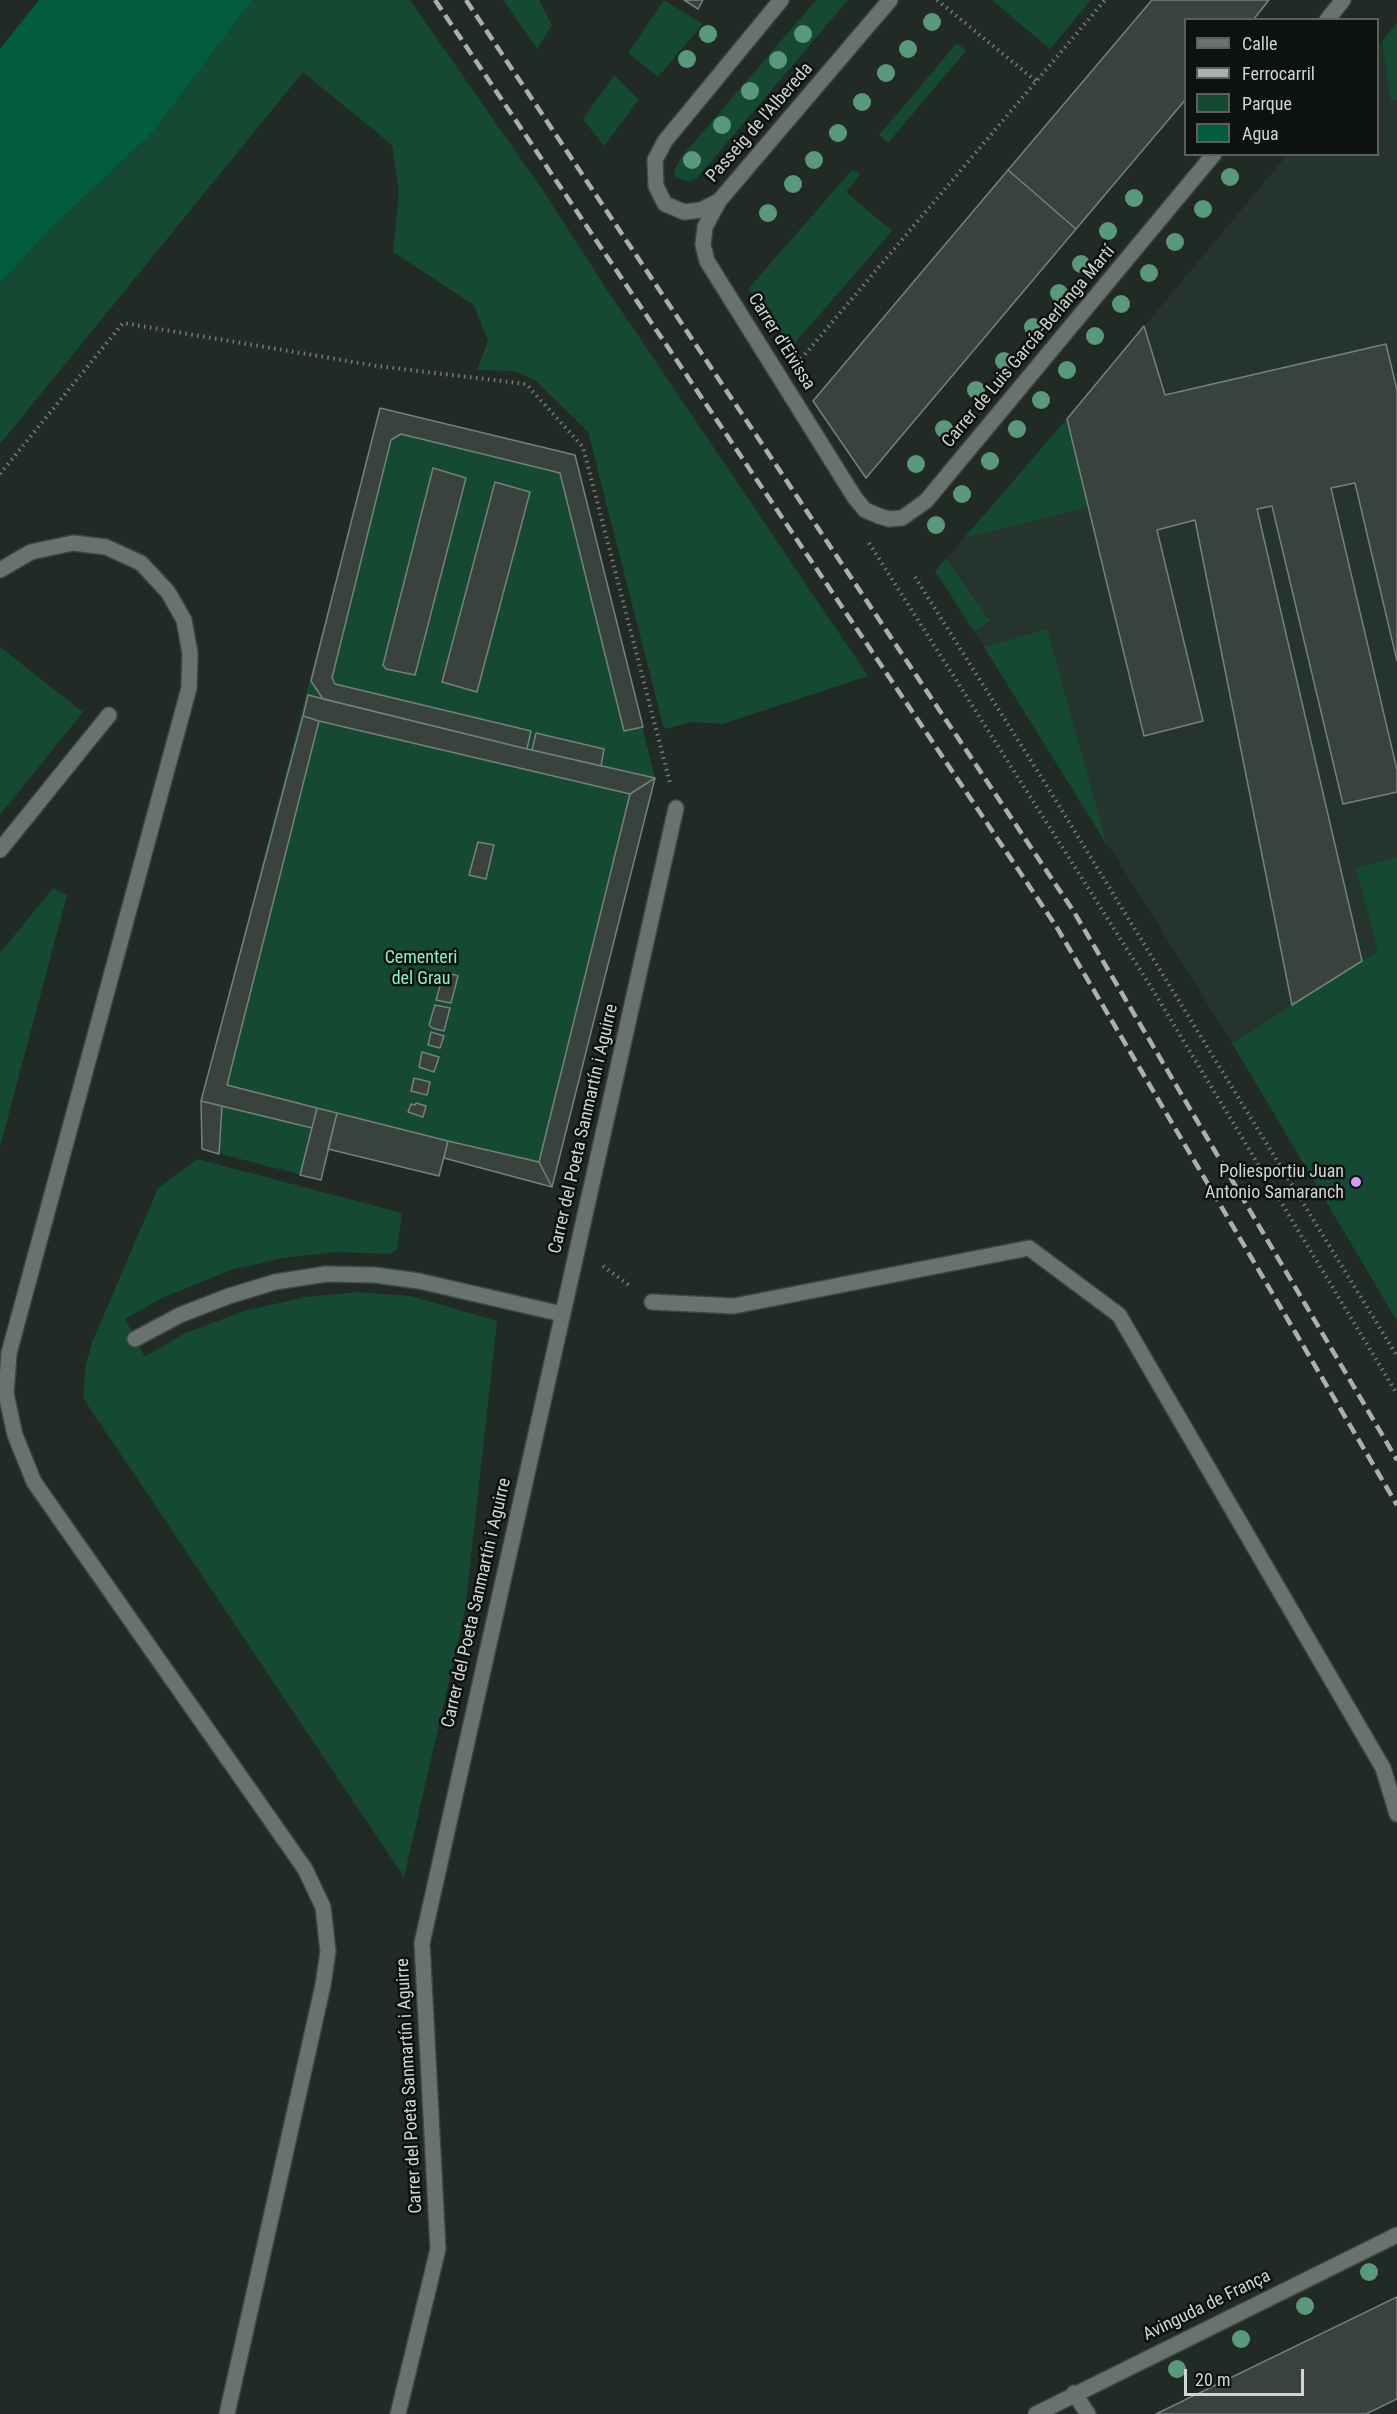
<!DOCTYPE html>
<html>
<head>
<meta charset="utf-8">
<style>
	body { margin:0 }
	#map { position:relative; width:1397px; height:2414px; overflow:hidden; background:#212a25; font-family:"Roboto Condensed",sans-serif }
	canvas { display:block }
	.legend { position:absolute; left:1184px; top:18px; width:195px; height:138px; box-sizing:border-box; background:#0d110f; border:2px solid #5b605d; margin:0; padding:8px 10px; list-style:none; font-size:18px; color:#d0d6d3 }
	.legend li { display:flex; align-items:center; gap:12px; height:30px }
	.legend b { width:30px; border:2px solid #5b605d }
	.scale { position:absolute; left:1184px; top:2369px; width:120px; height:27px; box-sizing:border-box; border:3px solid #d0d6d3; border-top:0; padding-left:8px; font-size:18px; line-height:21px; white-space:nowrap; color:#d0d6d3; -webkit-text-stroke:4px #0d110f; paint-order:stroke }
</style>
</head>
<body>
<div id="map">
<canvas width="1397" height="2414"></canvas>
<ul class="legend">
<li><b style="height:8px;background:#69736e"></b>Calle</li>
<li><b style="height:8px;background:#aab1ad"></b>Ferrocarril</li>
<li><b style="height:16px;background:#164934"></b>Parque</li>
<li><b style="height:16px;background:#025d40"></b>Agua</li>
</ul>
<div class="scale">20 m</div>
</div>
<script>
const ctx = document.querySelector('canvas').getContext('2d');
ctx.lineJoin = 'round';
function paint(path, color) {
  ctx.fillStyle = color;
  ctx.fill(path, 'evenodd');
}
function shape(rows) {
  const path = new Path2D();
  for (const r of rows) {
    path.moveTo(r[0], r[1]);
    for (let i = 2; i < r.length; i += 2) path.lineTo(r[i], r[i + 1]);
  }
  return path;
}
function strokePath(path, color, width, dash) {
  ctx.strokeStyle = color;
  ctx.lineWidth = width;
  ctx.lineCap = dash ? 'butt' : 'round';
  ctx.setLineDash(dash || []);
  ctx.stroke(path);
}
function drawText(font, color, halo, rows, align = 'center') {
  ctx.font = font + ' "Roboto Condensed",sans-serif';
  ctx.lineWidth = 5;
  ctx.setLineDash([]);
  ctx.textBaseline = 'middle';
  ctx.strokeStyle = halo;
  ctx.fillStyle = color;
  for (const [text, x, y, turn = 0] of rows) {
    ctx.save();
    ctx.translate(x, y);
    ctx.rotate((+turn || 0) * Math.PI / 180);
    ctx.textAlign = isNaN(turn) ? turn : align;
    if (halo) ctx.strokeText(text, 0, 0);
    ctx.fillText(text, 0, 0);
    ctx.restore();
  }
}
paint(shape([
	[1397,23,1397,939,1232,1043,988,653,935,571,1067,419,1287,155,1378,154,1378,47]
]), '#25352d');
paint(shape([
	[252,0,410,0,542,189,606,288,868,676,722,724,693,722,664,729,588,432,535,380,515,371,477,370,488,341,474,305,393,252,399,191,392,145,303,72,0,444,0,283,51,228,152,133],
	[503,0,539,0,552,25,537,49],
	[664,0,703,24,658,77,628,53],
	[816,0,848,0,697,178,689,182,675,177,674,170,683,155],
	[992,0,1091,0,1050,49],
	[1397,23,1397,100,1391,101,1382,41],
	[957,43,966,51,888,143,879,135],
	[614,75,639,100,604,146,583,119],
	[853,169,860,175,846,192,892,231,789,350,748,289],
	[380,408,575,455,655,778,552,1187,444,1159,439,1176,329,1149,321,1180,202,1149,201,1101],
	[1067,419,1088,507,964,538],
	[946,558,990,621,974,631,935,571],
	[1047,629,1107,845,984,647],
	[0,647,83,712,0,815],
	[1397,857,1397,1321,1232,1043,1378,951,1356,868],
	[53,888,67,895,0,1147,0,953],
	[197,1159,402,1213,397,1250,389,1254,336,1252,283,1258,231,1270,162,1298,125,1319,145,1357,183,1334,244,1311,305,1297,358,1292,410,1296,497,1321,465,1611,404,1877,83,1398,86,1364,92,1343,158,1188]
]), '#164934');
paint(shape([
	[39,0,252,0,152,133,51,228,0,283,0,49]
]), '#025d40');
const building = shape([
	[684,0,703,0,698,9,684,0],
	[1152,0,1269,0,1253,20,1186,20,1186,99,1076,229,1008,170,1152,0],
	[1008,170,1076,229,866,478,813,401,1008,170],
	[1144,326,1165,395,1386,344,1397,390,1397,661,1355,483,1331,488,1397,770,1397,792,1343,804,1272,506,1257,509,1362,961,1292,1005,1195,520,1157,530,1203,721,1144,736,1067,419,1144,326],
	[380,408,575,455,643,727,624,731,560,473,401,434,391,440,332,678,335,684,531,731,527,749,323,699,311,681,380,408],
	[433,468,466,478,415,675,386,669,383,665,433,468],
	[495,482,530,492,477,692,442,682,495,482],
	[308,695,527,749,655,778,630,794,319,721,303,716,308,695],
	[303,716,319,721,227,1085,317,1108,312,1128,201,1101,303,716],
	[536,733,604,749,601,766,532,750,536,733],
	[655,778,552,1187,539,1162,630,794,655,778],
	[478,842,494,845,486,879,469,875,478,842],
	[444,972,458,976,451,1003,436,1000,444,972],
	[435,1005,450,1008,444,1031,432,1028,429,1025,435,1005],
	[431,1032,444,1036,440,1048,428,1045,431,1032],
	[422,1052,439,1057,434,1072,419,1067,422,1052],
	[414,1078,430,1082,427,1095,411,1091,414,1078],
	[201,1101,222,1106,219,1154,202,1149,201,1101],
	[416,1103,426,1106,423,1117,408,1112,411,1104,415,1105,416,1103],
	[317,1108,337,1113,321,1180,300,1175,317,1108],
	[337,1113,448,1141,439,1176,328,1149,337,1113],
	[448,1141,539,1162,552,1187,444,1158,448,1141],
	[1397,2297,1397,2399,1366,2414,1156,2414,1397,2297]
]);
paint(building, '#39423d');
strokePath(building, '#76817b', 1.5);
const service = shape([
	[0,570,31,552,73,543,106,547,141,563,168,592,184,620,190,653,189,688,9,1353,6,1394,15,1435,34,1482,305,1869,323,1907,328,1951,323,1985,227,2414],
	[0,850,109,715],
	[652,1302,734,1306,1029,1248,1119,1315,1383,1768,1397,1814],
	[135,1339,180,1315,229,1296,275,1282,326,1274,375,1275,419,1281,562,1314]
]);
const minor = shape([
	[1327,20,1343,0],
	[719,201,705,227,703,245,707,261,855,498,865,510,879,516,889,519,902,518,926,501,1214,154],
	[1074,2393,1088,2414],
	[398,2414,438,2249,422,1943,676,808],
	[1036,2414,1397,2235]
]);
const tertiary = shape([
	[781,0,665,141,655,160,656,186,665,204,684,212,701,210,719,201,890,0]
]);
strokePath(service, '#3d4541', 18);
strokePath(minor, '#3d4541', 18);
strokePath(tertiary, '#3d4541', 18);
strokePath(shape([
	[937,0,1036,81],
	[801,359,1105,0],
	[0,474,123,323,377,366,526,384,583,447,670,783],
	[869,543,1151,987,1397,1394],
	[915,577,1050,791,1397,1356],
	[603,1266,630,1286]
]), '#767d79', 4, [1.5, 4.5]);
strokePath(service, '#69736e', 15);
strokePath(minor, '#69736e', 15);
strokePath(tertiary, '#69736e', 15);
strokePath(shape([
	[435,0,1056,926,1397,1505],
	[466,0,1074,912,1397,1460]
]), '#aab1ad', 4.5, [12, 6]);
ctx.fillStyle = '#5a987c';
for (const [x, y] of [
	[932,22],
	[708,34],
	[803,34],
	[908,49],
	[687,59],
	[778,60],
	[886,73],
	[750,91],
	[862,102],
	[722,125],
	[838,133],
	[692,160],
	[814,160],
	[1230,177],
	[793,184],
	[1134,198],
	[1203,209],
	[768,213],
	[1108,231],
	[1175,242],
	[1081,264],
	[1149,273],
	[1059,293],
	[1121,304],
	[1033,327],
	[1095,336],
	[1004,361],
	[1067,370],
	[976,390],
	[1041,400],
	[944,429],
	[1017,429],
	[990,461],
	[916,464],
	[962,494],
	[936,525],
	[1369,2272],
	[1305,2306],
	[1241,2339],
	[1177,2369]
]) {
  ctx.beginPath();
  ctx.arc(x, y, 9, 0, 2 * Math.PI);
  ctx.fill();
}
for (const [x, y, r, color] of [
	[1356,1182,6,"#d89bf8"]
]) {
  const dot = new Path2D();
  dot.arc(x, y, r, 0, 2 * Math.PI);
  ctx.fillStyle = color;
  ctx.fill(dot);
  strokePath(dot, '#0d110f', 2);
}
drawText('18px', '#d0d6d3', '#0d110f', [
	["Passeig de l'Albereda",760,123,-49],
	["Carrer d'Eivissa",781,342,58],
	["Carrer de Luis García-Berlanga Martí",1029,347,-50],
	["Carrer del Poeta Sanmartín i Aguirre",584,1129,-77],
	["Carrer del Poeta Sanmartín i Aguirre",477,1603,-77],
	["Carrer del Poeta Sanmartín i Aguirre",410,2086,-93],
	["Avinguda de França",1207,2306,-26]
]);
drawText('18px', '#88f2c3', '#0d110f', [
	["Cementeri",421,958],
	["del Grau",421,979]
]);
drawText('18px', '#d0d6d3', '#0d110f', [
	["Poliesportiu Juan",1344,1172],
	["Antonio Samaranch",1344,1193]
], 'right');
</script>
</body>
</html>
